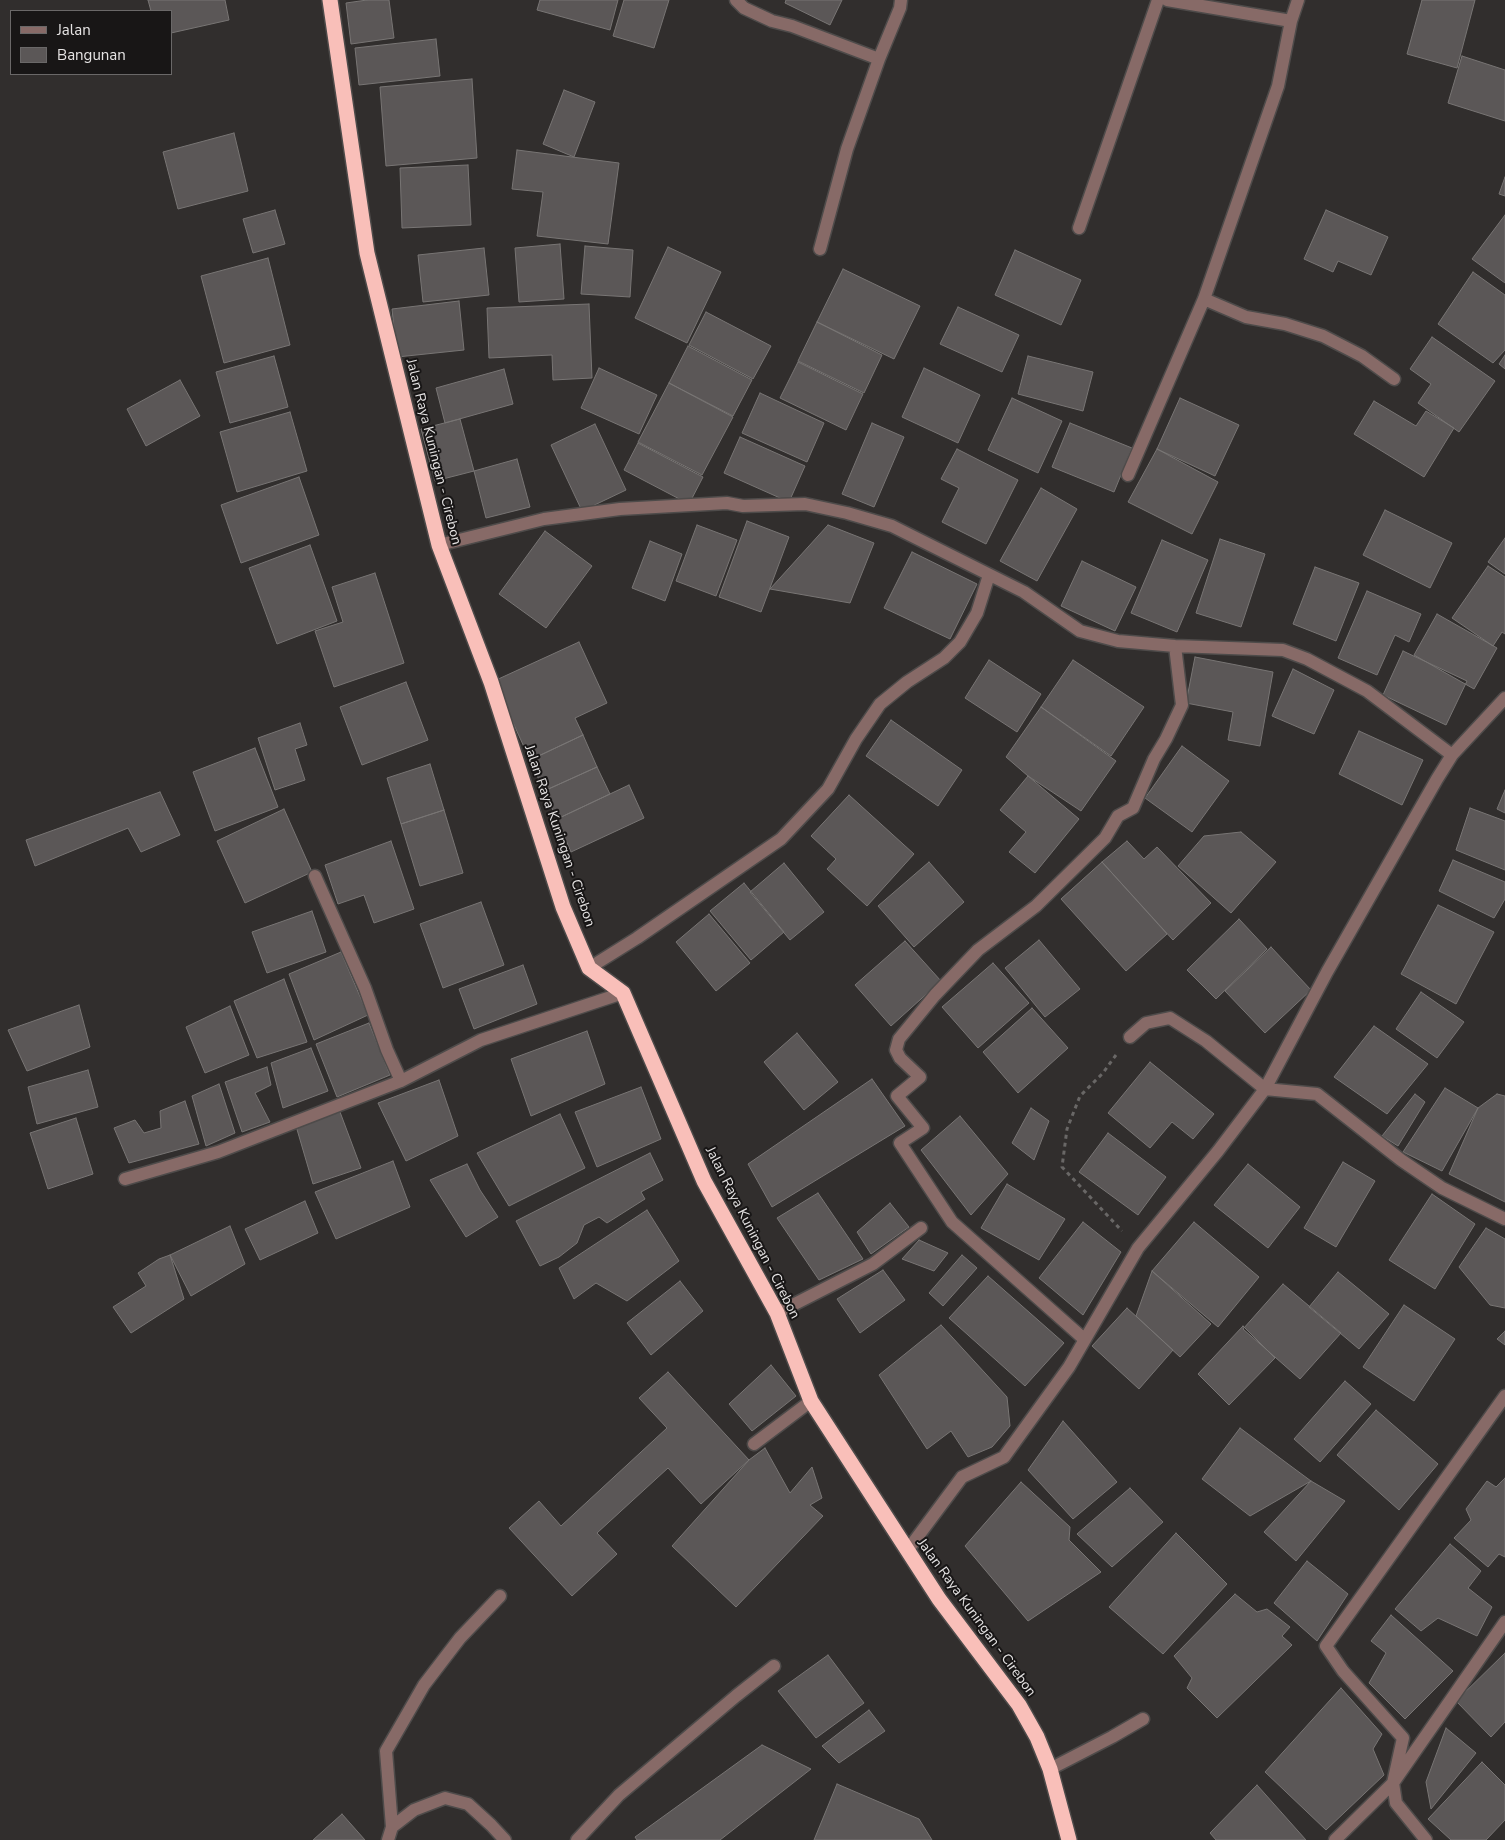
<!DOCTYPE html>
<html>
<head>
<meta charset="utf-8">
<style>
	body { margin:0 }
	#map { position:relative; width:1505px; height:1840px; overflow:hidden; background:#312e2d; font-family:"Nunito Sans",sans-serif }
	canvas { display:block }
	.legend { position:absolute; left:10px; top:10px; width:162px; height:65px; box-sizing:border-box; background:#181616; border:1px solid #6a6868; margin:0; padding:6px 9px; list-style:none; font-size:15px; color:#e5e3e3 }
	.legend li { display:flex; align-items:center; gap:10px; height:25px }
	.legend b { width:25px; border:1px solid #6a6868 }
</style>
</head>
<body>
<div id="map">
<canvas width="1505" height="1840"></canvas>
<ul class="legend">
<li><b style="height:6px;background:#876a67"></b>Jalan</li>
<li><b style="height:14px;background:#5b5757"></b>Bangunan</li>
</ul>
</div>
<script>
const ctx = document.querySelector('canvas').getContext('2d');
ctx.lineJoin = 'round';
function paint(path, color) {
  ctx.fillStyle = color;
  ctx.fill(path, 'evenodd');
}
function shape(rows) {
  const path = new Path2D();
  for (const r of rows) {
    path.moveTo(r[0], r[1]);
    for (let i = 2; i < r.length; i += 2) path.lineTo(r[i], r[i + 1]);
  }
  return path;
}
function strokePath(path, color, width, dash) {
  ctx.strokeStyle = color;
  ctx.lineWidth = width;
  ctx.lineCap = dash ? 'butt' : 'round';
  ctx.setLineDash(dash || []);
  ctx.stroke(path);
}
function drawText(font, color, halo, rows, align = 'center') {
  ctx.font = font + ' "Nunito Sans",sans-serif';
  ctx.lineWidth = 4;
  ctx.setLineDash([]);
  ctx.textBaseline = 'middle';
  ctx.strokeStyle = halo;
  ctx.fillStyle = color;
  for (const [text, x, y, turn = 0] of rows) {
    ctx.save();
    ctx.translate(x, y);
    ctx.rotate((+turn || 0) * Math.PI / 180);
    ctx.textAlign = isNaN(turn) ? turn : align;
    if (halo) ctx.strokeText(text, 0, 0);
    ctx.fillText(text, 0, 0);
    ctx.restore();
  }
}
const building = shape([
	[148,0,225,0,229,20,171,33,171,11,151,11,148,0],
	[367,0,389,0,394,38,351,44,346,3,367,0],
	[540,0,618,0,610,30,537,10,540,0],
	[624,0,669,0,654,48,613,36,624,0],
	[786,0,842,0,830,25,785,3,786,0],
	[1422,0,1475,0,1457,68,1407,54,1422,0],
	[436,39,440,76,359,85,355,48,436,39],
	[1462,56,1505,70,1505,121,1448,103,1462,56],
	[472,79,477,158,386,166,380,87,472,79],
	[564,90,595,102,574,157,543,144,564,90],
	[234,133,248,191,178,209,163,152,234,133],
	[517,150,619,163,608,244,537,236,543,192,512,189,517,150],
	[468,165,471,225,402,228,400,168,468,165],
	[1505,177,1505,196,1499,194,1505,177],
	[275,210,285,244,253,253,243,219,275,210],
	[1326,210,1388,237,1371,275,1338,261,1333,272,1304,259,1326,210],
	[1505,215,1505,283,1472,259,1505,215],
	[560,244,564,299,519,302,515,248,560,244],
	[585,246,633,250,630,297,581,294,585,246],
	[668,247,721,272,687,343,635,318,668,247],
	[484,248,489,295,423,302,418,255,484,248],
	[1015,250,1081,280,1061,325,995,295,1015,250],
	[268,258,290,345,224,363,201,276,268,258],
	[843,269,920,306,894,359,817,322,843,269],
	[1473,272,1505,295,1505,350,1493,363,1438,324,1473,272],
	[459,301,464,350,397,357,392,309,459,301],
	[589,304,592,378,553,380,552,355,489,358,487,308,589,304],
	[958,307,1019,335,1002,372,940,344,958,307],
	[706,312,771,346,753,379,689,345,706,312],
	[817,322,882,355,864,393,798,361,817,322],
	[1432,337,1495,381,1459,432,1418,403,1431,384,1410,369,1432,337],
	[688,346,752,380,733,416,669,383,688,346],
	[1505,355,1505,369,1499,364,1505,355],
	[274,356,288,407,230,423,216,372,274,356],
	[1028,356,1093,372,1083,411,1018,394,1028,356],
	[798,362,863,394,846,430,780,398,798,362],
	[599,368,657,395,639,434,581,408,599,368],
	[924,368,980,395,958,443,902,417,924,368],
	[504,369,513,404,445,423,436,388,504,369],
	[180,380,200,416,146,446,127,409,180,380],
	[669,383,733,417,702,475,638,442,669,383],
	[760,393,824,423,807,462,742,433,760,393],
	[1012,398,1062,421,1038,473,988,450,1012,398],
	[1180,398,1239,425,1215,476,1157,449,1180,398],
	[1374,401,1416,426,1426,411,1454,428,1424,477,1354,434,1374,401],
	[290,412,307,471,237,492,220,432,290,412],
	[460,419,474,471,435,481,421,429,460,419],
	[872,423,904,437,874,507,842,494,872,423],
	[1070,423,1132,448,1114,492,1052,467,1070,423],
	[595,424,626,490,582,511,551,445,595,424],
	[740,437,805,466,789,502,724,473,740,437],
	[638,443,703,477,689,504,624,470,638,443],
	[957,449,1018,480,986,544,942,522,959,488,941,479,957,449],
	[1157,449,1218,482,1192,534,1128,502,1157,449],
	[517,459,530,507,486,518,474,471,517,459],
	[299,477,319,535,241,563,221,505,299,477],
	[1041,488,1077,509,1037,581,1000,561,1041,488],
	[1385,510,1452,543,1430,588,1363,555,1385,510],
	[747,521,789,537,761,612,719,597,747,521],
	[697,525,737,540,716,596,676,581,697,525],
	[828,525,874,543,850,603,770,589,828,525],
	[545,531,592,566,546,628,499,594,545,531],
	[1505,538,1505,574,1488,562,1505,538],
	[1220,539,1265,554,1241,627,1196,613,1220,539],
	[1162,540,1208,560,1177,632,1131,613,1162,540],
	[650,541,682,554,665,601,632,588,650,541],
	[310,545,337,621,277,644,249,568,310,545],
	[912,552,977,584,950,639,884,608,912,552],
	[1082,561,1136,587,1115,631,1061,606,1082,561],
	[1488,566,1505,577,1505,634,1502,632,1493,646,1452,618,1488,566],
	[1315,567,1359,583,1336,641,1293,624,1315,567],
	[375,573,404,663,334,687,315,631,343,622,332,587,375,573],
	[1367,591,1421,614,1409,642,1395,635,1377,675,1338,658,1367,591],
	[1437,614,1497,648,1474,689,1414,655,1437,614],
	[579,642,607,703,575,718,583,735,530,760,494,681,579,642],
	[1403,651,1467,681,1446,725,1383,695,1403,651],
	[1195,657,1273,672,1260,746,1228,740,1233,712,1186,703,1195,657],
	[989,660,1041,694,1017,732,965,698,989,660],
	[1073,660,1144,707,1111,756,1041,707,1073,660],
	[1293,669,1334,690,1314,734,1272,716,1293,669],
	[406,682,428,740,362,765,340,707,406,682],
	[1041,707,1116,761,1081,811,1028,776,1006,757,1041,707],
	[891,720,962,770,938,806,866,756,891,720],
	[300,723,307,745,295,749,305,780,275,790,258,738,300,723],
	[1359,731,1423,760,1402,805,1339,774,1359,731],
	[583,735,597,767,544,791,530,760,583,735],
	[1182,746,1229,781,1192,832,1145,798,1182,746],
	[255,748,278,807,215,831,193,772,255,748],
	[430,764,444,810,401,824,387,778,430,764],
	[597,767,610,794,557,819,544,791,597,767],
	[1028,776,1079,819,1035,873,1009,852,1026,832,1000,810,1028,776],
	[629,785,644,818,571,852,557,819,629,785],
	[1505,790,1505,813,1497,809,1505,790],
	[160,792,180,835,141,852,128,828,35,866,26,840,160,792],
	[849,795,914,854,867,906,827,869,836,859,811,836,849,795],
	[1470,808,1505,821,1505,870,1456,850,1470,808],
	[284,809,312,872,245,903,217,841,284,809],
	[444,810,463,873,420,886,401,824,444,810],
	[1241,832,1276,862,1231,913,1178,866,1204,836,1241,832],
	[391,841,414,909,374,923,364,895,338,904,325,865,391,841],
	[1127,841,1144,859,1157,847,1211,903,1173,940,1102,862,1127,841],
	[1453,860,1505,882,1505,899,1494,918,1439,891,1453,860],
	[929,862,964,902,914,947,878,906,929,862],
	[1102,862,1167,934,1126,971,1061,899,1102,862],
	[784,863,824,912,790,940,750,892,784,863],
	[744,883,784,932,751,960,710,911,744,883],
	[481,902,504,965,443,988,420,924,481,902],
	[1438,905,1494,932,1456,1004,1401,974,1438,905],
	[312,911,326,952,267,973,252,932,312,911],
	[709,914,750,963,716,991,676,942,709,914],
	[1239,919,1267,949,1216,999,1187,970,1239,919],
	[1039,940,1080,989,1045,1017,1005,968,1039,940],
	[905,941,941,981,891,1026,855,985,905,941],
	[1271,947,1311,990,1265,1033,1225,991,1271,947],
	[341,952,368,1015,314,1040,289,974,341,952],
	[993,963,1029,1003,978,1048,942,1007,993,963],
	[523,965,537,1004,474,1029,459,989,523,965],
	[284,979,307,1042,257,1058,234,1001,284,979],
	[1421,992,1464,1022,1437,1058,1396,1029,1421,992],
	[79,1005,90,1047,27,1071,8,1030,79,1005],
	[230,1006,249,1055,205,1073,186,1027,230,1006],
	[1032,1008,1068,1048,1018,1093,983,1052,1032,1008],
	[369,1023,390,1075,337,1097,316,1044,369,1023],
	[1374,1026,1428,1064,1387,1114,1334,1077,1374,1026],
	[587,1031,605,1084,531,1116,511,1059,587,1031],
	[797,1033,838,1082,804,1110,764,1062,797,1033],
	[311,1048,328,1091,283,1108,271,1063,311,1048],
	[1150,1062,1214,1114,1193,1139,1172,1122,1150,1148,1108,1113,1150,1062],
	[267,1067,271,1085,255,1093,270,1122,242,1132,225,1082,267,1067],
	[88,1070,98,1107,37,1124,28,1087,88,1070],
	[872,1079,905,1126,772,1207,748,1164,872,1079],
	[439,1080,458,1136,406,1161,378,1103,439,1080],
	[219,1084,235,1133,206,1146,192,1096,219,1084],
	[641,1087,661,1139,597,1167,575,1112,641,1087],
	[1445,1088,1478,1108,1442,1171,1403,1152,1445,1088],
	[1415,1094,1425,1102,1398,1146,1382,1136,1415,1094],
	[1497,1094,1505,1096,1505,1202,1449,1174,1478,1108,1497,1094],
	[185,1101,199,1144,129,1163,114,1128,135,1120,144,1133,161,1128,160,1111,185,1101],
	[1031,1108,1049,1121,1034,1160,1012,1143,1031,1108],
	[340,1112,361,1168,313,1184,296,1126,340,1112],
	[560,1114,585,1168,509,1206,477,1153,560,1114],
	[960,1116,1008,1174,971,1215,921,1150,960,1116],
	[76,1118,93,1174,48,1189,30,1133,76,1118],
	[1108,1133,1166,1177,1138,1215,1079,1172,1108,1133],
	[650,1153,663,1180,641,1192,645,1199,607,1223,599,1217,584,1225,577,1243,559,1257,540,1266,516,1221,650,1153],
	[393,1161,410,1207,336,1239,315,1192,393,1161],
	[1343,1162,1375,1181,1336,1247,1304,1228,1343,1162],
	[467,1164,480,1190,498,1217,466,1237,430,1180,467,1164],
	[1248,1164,1300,1207,1268,1248,1214,1205,1248,1164],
	[1007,1184,1065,1219,1039,1260,981,1228,1007,1184],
	[818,1193,863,1259,819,1280,777,1218,818,1193],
	[1432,1194,1475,1224,1435,1289,1389,1260,1432,1194],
	[305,1201,318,1233,260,1260,245,1229,305,1201],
	[890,1203,909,1227,871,1254,857,1232,890,1203],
	[647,1210,679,1261,627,1301,596,1283,574,1299,559,1268,647,1210],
	[1083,1222,1121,1252,1083,1315,1039,1278,1083,1222],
	[1194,1222,1259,1277,1218,1327,1152,1271,1194,1222],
	[230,1226,245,1264,191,1296,170,1255,230,1226],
	[1486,1228,1505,1239,1505,1308,1490,1305,1459,1267,1486,1228],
	[919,1240,948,1253,934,1271,902,1259,919,1240],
	[170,1255,184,1299,131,1333,113,1307,146,1286,138,1273,159,1259,170,1255],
	[962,1255,977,1268,943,1306,929,1293,962,1255],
	[883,1270,905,1300,860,1333,837,1299,883,1270],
	[1152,1271,1211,1324,1180,1357,1136,1316,1152,1271],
	[1338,1272,1389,1314,1359,1349,1309,1307,1338,1272],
	[988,1276,1064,1343,1025,1386,949,1318,988,1276],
	[680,1281,703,1311,651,1355,627,1323,680,1281],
	[1283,1284,1341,1333,1300,1379,1243,1329,1283,1284],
	[1404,1305,1455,1339,1414,1401,1363,1367,1404,1305],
	[1127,1308,1173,1350,1139,1389,1092,1346,1127,1308],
	[941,1325,1007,1397,1010,1426,992,1447,968,1457,951,1431,927,1449,879,1375,941,1325],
	[1243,1326,1275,1358,1229,1405,1198,1374,1243,1326],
	[1505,1331,1505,1345,1497,1339,1505,1331],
	[771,1365,796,1396,752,1431,729,1404,771,1365],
	[668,1372,749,1460,701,1504,668,1468,597,1533,617,1554,572,1596,509,1528,539,1501,561,1526,667,1428,639,1398,668,1372],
	[1345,1381,1371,1404,1320,1462,1294,1439,1345,1381],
	[1376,1410,1438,1464,1399,1510,1337,1455,1376,1410],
	[1063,1421,1117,1482,1073,1519,1028,1470,1063,1421],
	[1240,1428,1288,1464,1311,1481,1250,1516,1202,1479,1240,1428],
	[765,1448,790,1493,812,1467,822,1498,810,1505,823,1516,736,1607,672,1546,749,1460,765,1448],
	[1505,1478,1505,1557,1499,1554,1488,1567,1454,1538,1471,1520,1466,1509,1487,1481,1496,1487,1505,1478],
	[1311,1481,1345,1501,1296,1561,1264,1532,1311,1481],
	[1021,1482,1070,1527,1069,1540,1101,1572,1028,1621,965,1546,1021,1482],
	[1130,1488,1163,1522,1112,1567,1077,1534,1130,1488],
	[1176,1533,1227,1584,1163,1654,1109,1607,1176,1533],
	[1450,1544,1481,1571,1468,1588,1492,1607,1477,1636,1438,1618,1421,1631,1395,1609,1450,1544],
	[1307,1561,1348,1594,1317,1641,1274,1603,1307,1561],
	[1235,1594,1257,1612,1267,1609,1290,1627,1282,1636,1292,1645,1217,1718,1187,1688,1192,1678,1174,1656,1235,1594],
	[1391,1615,1453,1671,1405,1719,1369,1683,1386,1653,1371,1641,1391,1615],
	[1505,1653,1505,1722,1491,1737,1456,1701,1505,1653],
	[828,1655,864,1703,816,1738,778,1691,828,1655],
	[1341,1688,1382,1734,1373,1749,1384,1775,1326,1830,1265,1772,1341,1688],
	[869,1710,885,1731,839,1763,822,1746,869,1710],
	[1446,1728,1476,1753,1431,1809,1426,1782,1446,1728],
	[762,1745,811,1769,720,1840,637,1840,635,1837,762,1745],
	[1482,1762,1505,1785,1505,1820,1486,1840,1451,1840,1428,1819,1482,1762],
	[837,1784,919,1819,932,1840,814,1840,837,1784],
	[1257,1785,1306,1840,1216,1840,1210,1833,1257,1785],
	[342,1814,365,1840,313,1840,342,1814]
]);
paint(building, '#5b5757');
strokePath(building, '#787574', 1);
const minor = shape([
	[736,0,744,8,772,21,792,26,879,59],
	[1167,0,1291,21],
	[1079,228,1158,0],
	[820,249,847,149,879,59,900,8,901,0],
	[1204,299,1246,317,1285,324,1323,336,1362,356,1394,379],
	[1128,475,1204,299,1278,86,1291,21,1298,0],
	[439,545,544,519,620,509,727,503,743,506,805,504,847,513,892,526,1024,592,1080,631,1118,641,1175,646,1283,650,1307,659,1367,691,1452,755],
	[315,876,365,988,387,1050,401,1081],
	[589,968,637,938,781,839,828,789,856,739,880,704,907,682,944,658,960,642,977,613,989,575],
	[1130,1037,1146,1023,1170,1018,1206,1041,1265,1089,1317,1094,1401,1160,1442,1188,1505,1219],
	[125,1179,218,1152,401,1081,481,1040,623,993],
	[777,1313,873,1264,921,1228],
	[1084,1339,952,1222,900,1143,923,1128,897,1096,920,1077,900,1058,896,1050,899,1039,935,995,978,950,1036,906,1105,838,1118,816,1133,808,1154,759,1166,739,1182,705,1175,646],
	[754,1444,811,1401],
	[907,1551,962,1477,1004,1457,1069,1367,1138,1248,1218,1151,1265,1089,1327,972,1437,779,1452,755,1505,698],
	[1050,1769,1112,1737,1143,1719],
	[392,1827,414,1810,445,1798,468,1804,491,1825,505,1840],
	[388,1840,392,1827,386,1751,424,1685,460,1638,500,1596],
	[577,1840,619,1795,736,1696,774,1666],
	[1335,1840,1393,1783,1505,1622],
	[1426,1840,1396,1803,1393,1783,1403,1738,1343,1671,1326,1646,1505,1396]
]);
const highway = shape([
	[330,0,367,253,439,545,491,682,563,907,589,968,623,993,704,1181,777,1313,811,1401,939,1599,1019,1705,1037,1737,1050,1769,1069,1840]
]);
strokePath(minor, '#4e4b4a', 15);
strokePath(highway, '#4e4b4a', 18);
strokePath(shape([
	[1116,1055,1103,1073,1080,1096,1067,1129,1062,1167,1122,1231]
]), '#696766', 3, [4, 4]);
strokePath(minor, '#876a67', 12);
strokePath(highway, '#f9bfb9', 15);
drawText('14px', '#e5e3e3', '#181616', [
	["Jalan Raya Kuningan - Cirebon",433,452,76],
	["Jalan Raya Kuningan - Cirebon",559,836,71],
	["Jalan Raya Kuningan - Cirebon",752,1233,63],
	["Jalan Raya Kuningan - Cirebon",976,1618,54]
]);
</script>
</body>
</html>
